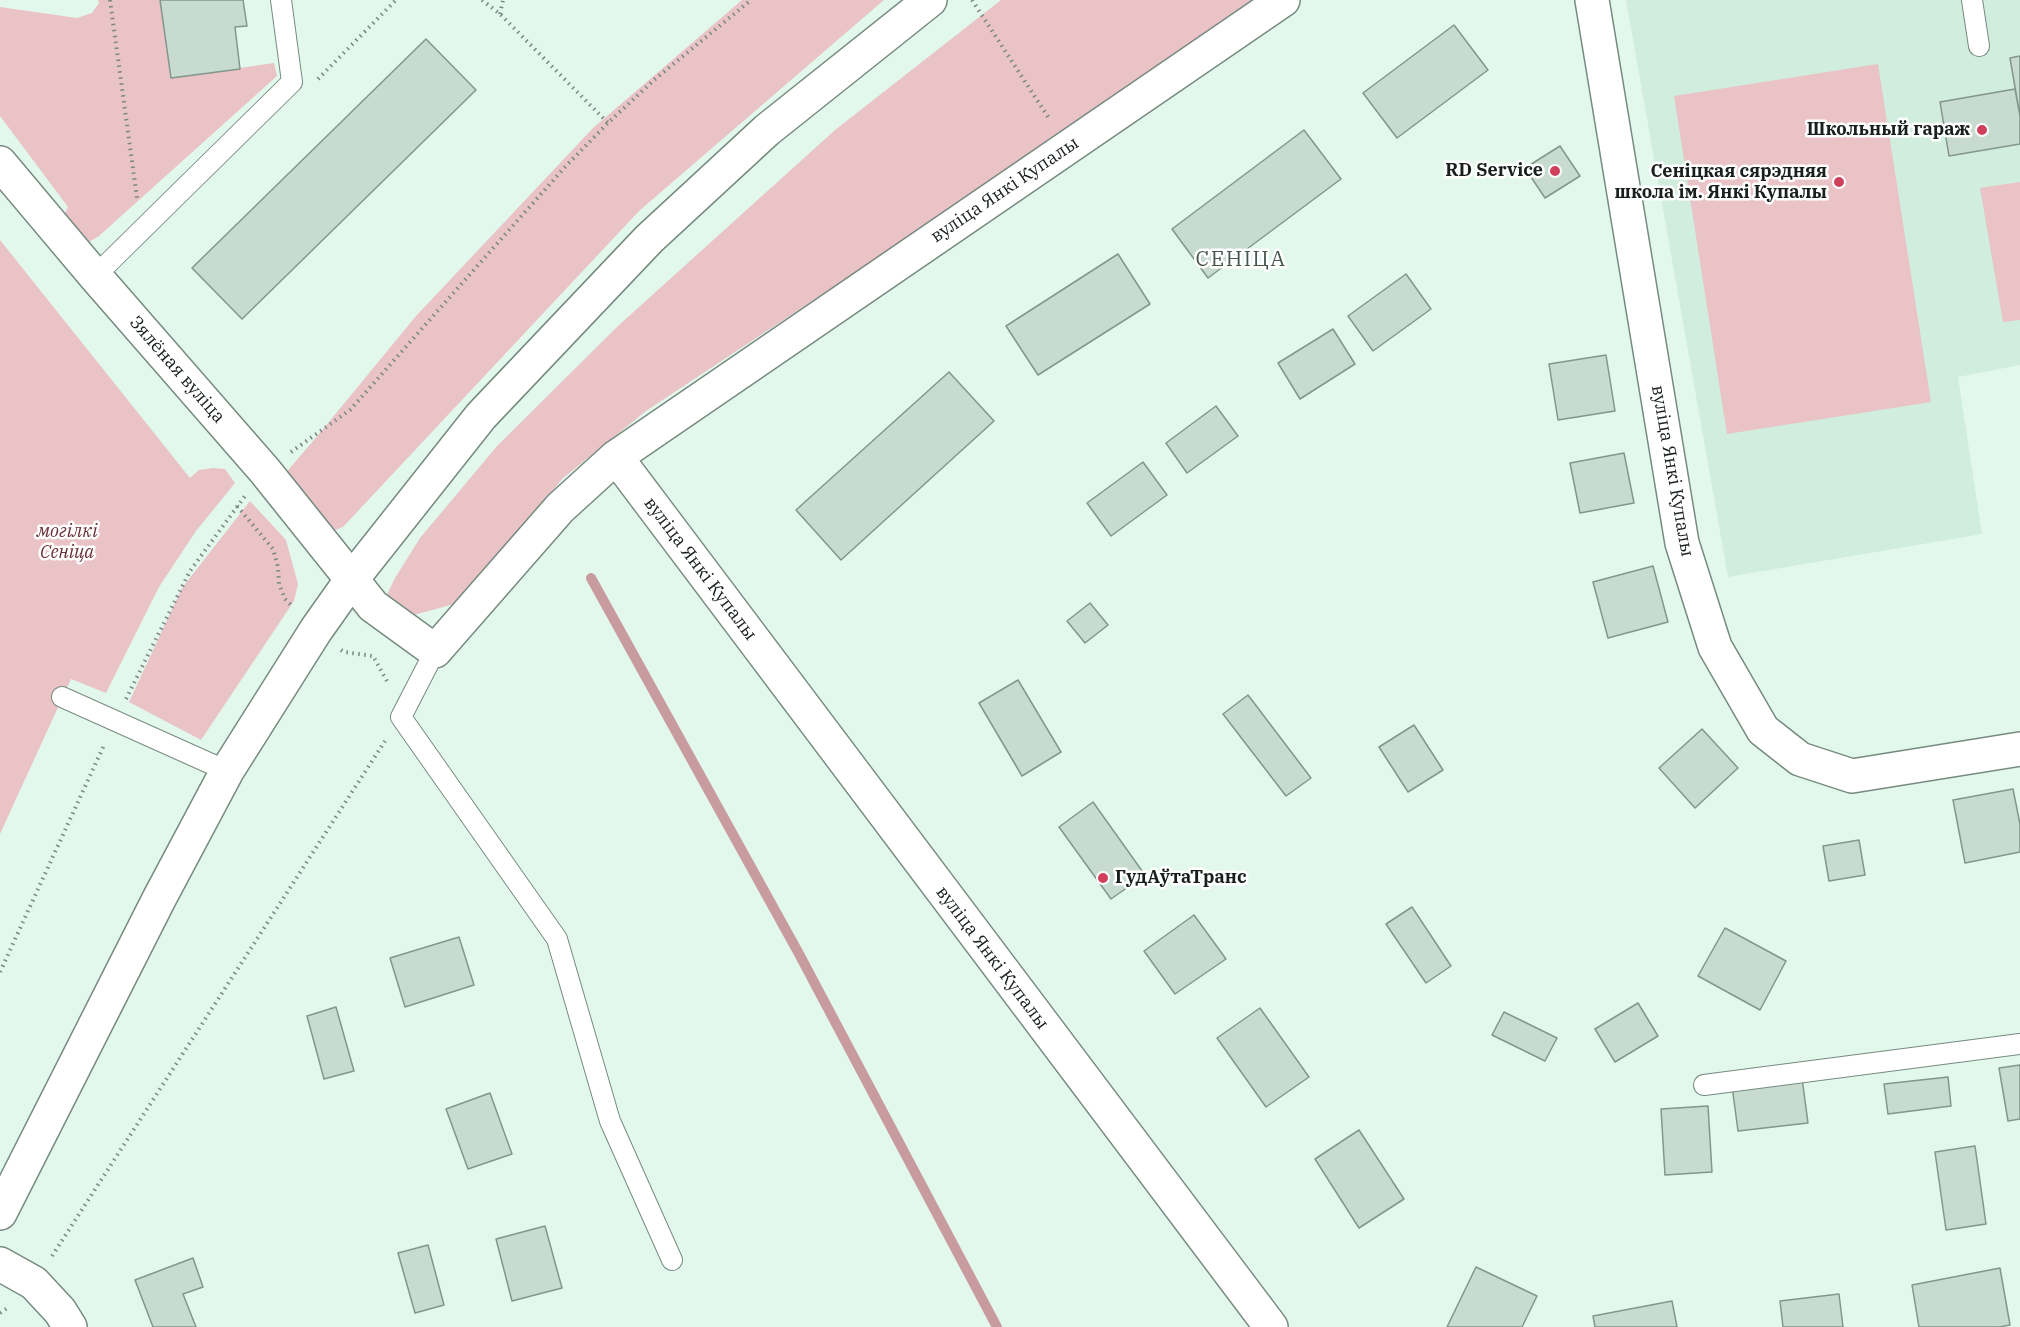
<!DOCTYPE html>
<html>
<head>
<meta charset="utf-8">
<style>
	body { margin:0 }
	canvas { display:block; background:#e3f8ed }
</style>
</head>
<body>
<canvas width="2020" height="1327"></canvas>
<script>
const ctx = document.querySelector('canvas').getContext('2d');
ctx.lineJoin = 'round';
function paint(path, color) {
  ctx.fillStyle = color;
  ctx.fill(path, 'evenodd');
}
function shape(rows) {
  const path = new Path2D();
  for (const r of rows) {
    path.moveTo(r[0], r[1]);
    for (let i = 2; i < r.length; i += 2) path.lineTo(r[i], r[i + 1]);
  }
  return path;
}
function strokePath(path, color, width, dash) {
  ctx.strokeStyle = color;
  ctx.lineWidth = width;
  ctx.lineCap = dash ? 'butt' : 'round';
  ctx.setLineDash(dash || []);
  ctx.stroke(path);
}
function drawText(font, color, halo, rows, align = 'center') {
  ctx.font = font + ' "IBM Plex Serif",serif';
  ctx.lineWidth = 5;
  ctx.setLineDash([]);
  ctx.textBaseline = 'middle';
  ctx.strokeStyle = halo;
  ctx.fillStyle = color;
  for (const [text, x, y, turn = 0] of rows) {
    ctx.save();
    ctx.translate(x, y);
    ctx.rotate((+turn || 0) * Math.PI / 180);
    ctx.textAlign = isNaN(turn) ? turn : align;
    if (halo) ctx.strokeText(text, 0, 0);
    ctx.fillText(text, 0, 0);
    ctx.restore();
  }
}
paint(shape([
	[1626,0,2020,0,2020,365,1958,377,1982,534,1728,577]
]), '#d0edde');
paint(shape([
	[98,0,160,0,171,78,274,63,277,76,99,236,89,242,74,236,64,215,68,207,0,116,0,7,77,18,92,13,99,3],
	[742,0,884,0,639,211,343,527,333,531,283,476,319,434,416,316,593,128],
	[1001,0,1256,0,889,250,646,411,562,479,514,540,454,604,407,617,386,597,395,578,420,538,497,446,618,326,835,130],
	[1878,64,1931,402,1727,434,1674,96],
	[2020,182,2020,320,2003,322,1980,188],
	[0,240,190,478,199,470,213,468,225,469,235,483,196,531,159,587,106,693,71,679,0,834],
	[250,501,286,540,298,584,294,601,201,740,129,702,182,588]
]), '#e9c3c6');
strokePath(shape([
	[591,578,798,952,997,1327]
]), '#c89b9f', 10);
const building = shape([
	[160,0,243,0,247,26,235,27,240,69,171,78,160,0],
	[1454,25,1488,70,1397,138,1363,93,1454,25],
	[426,39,476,90,242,319,192,268,426,39],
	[2020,56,2020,116,2010,58,2020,56],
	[2015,89,2020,116,2020,144,1949,156,1940,102,2015,89],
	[1304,130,1341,179,1208,278,1172,229,1304,130],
	[1560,146,1580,176,1545,198,1525,168,1560,146],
	[1118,254,1150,304,1038,375,1006,326,1118,254],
	[1406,274,1431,309,1373,351,1348,316,1406,274],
	[1333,329,1355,364,1300,399,1278,363,1333,329],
	[1606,355,1615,411,1558,420,1549,364,1606,355],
	[949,372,994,421,841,560,796,510,949,372],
	[1216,406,1238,436,1187,473,1166,443,1216,406],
	[1624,453,1634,503,1580,513,1570,463,1624,453],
	[1143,462,1167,495,1111,536,1087,503,1143,462],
	[1653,566,1668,622,1608,638,1593,582,1653,566],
	[1090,603,1108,625,1085,643,1067,621,1090,603],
	[1018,680,1061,752,1022,776,979,703,1018,680],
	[1248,695,1311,778,1286,796,1223,714,1248,695],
	[1414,725,1443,770,1408,792,1379,747,1414,725],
	[1702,729,1738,768,1695,808,1659,768,1702,729],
	[2013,789,2020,824,2020,852,1965,863,1953,800,2013,789],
	[1093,802,1145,875,1111,899,1059,827,1093,802],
	[1859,840,1865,875,1829,881,1823,846,1859,840],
	[1412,907,1451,966,1426,983,1386,924,1412,907],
	[1194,915,1226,959,1175,994,1144,951,1194,915],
	[1725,928,1786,961,1760,1010,1698,976,1725,928],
	[459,937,474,985,405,1007,390,958,459,937],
	[1638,1003,1658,1036,1615,1062,1595,1029,1638,1003],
	[336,1007,354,1071,324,1079,307,1016,336,1007],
	[1260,1008,1309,1077,1266,1107,1217,1038,1260,1008],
	[1504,1012,1557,1038,1545,1061,1492,1035,1504,1012],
	[2020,1065,2020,1119,2008,1121,1999,1068,2020,1065],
	[1948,1077,1951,1106,1888,1114,1884,1084,1948,1077],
	[1802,1078,1808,1123,1738,1131,1732,1086,1802,1078],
	[490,1093,512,1154,468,1169,446,1109,490,1093],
	[1708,1106,1712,1172,1665,1175,1661,1109,1708,1106],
	[1359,1130,1404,1199,1359,1228,1315,1159,1359,1130],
	[1975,1146,1986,1224,1946,1230,1935,1152,1975,1146],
	[545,1226,562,1288,512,1301,496,1239,545,1226],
	[428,1245,444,1305,415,1313,398,1253,428,1245],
	[193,1258,203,1287,183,1294,196,1327,153,1327,135,1280,193,1258],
	[1476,1267,1537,1296,1522,1327,1447,1327,1476,1267],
	[2000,1268,2010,1325,1999,1327,1919,1327,1912,1285,2000,1268],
	[1839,1294,1843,1327,1783,1327,1780,1301,1839,1294],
	[1672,1301,1677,1327,1595,1327,1593,1316,1672,1301]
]);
paint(building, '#c7dbd1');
strokePath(building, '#83968c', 1.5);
const service = shape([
	[1972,0,1979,46],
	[95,276,292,82,281,0],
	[435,651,401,717,557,939,610,1121,672,1260],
	[62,697,227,771],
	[1704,1085,2020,1044]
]);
const minor = shape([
	[1592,0,1682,543,1715,647,1763,730,1800,759,1852,776,2020,749],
	[0,163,95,276,265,471,373,606,435,651,560,508,616,457,1283,0],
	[616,457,1271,1327],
	[0,1264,34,1283,60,1311,70,1327]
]);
const tertiary = shape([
	[0,1213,159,899,227,771,316,630,352,579,481,416,649,239,767,130,930,0]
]);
strokePath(service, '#778a80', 22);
strokePath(minor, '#778a80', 36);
strokePath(tertiary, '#778a80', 36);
strokePath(shape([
	[110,0,137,198],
	[482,0,500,14,608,123],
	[972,0,1050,120],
	[500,14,503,0],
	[318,79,396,0],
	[291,452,350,410,564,168,608,123,654,80,751,0],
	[237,506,273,549,278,567,279,584,285,599,293,607],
	[341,650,344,652,373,656,388,683],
	[126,699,190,571,245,496],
	[0,972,105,743],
	[52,1256,385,741],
	[0,1313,9,1307]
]), '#7b8882', 4, [1.5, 4.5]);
strokePath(service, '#fff', 20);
strokePath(minor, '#fff', 33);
strokePath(tertiary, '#fff', 33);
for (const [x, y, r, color] of [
	[1982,130,6,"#d0405d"],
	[1555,171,6,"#d0405d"],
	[1839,182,6,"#d0405d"],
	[1103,878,6,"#d0405d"]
]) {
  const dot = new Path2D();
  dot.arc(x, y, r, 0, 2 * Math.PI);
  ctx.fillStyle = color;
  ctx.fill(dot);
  strokePath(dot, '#fff', 2);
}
drawText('bold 18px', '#181f1c', '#fff', [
	["Школьный гараж",1970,130],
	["RD Service",1543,171],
	["Сеніцкая сярэдняя",1827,172],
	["школа ім. Янкі Купалы",1827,193],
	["ГудАўтаТранс",1115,878,"left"]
], 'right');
drawText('18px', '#181f1c', '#fff', [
	["вуліца Янкі Купалы",1005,190,-34],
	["Зялёная вуліца",177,370,49],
	["вуліца Янкі Купалы",1672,471,80],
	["вуліца Янкі Купалы",700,569,53],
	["вуліца Янкі Купалы",992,958,53]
]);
drawText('italic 18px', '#6b3139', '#fff', [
	["могілкі",67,532],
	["Сеніца",67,553]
]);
ctx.letterSpacing = '1.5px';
drawText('21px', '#46574f', '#fff', [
	["СЕНІЦА",1241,260]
]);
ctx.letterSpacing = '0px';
</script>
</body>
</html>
